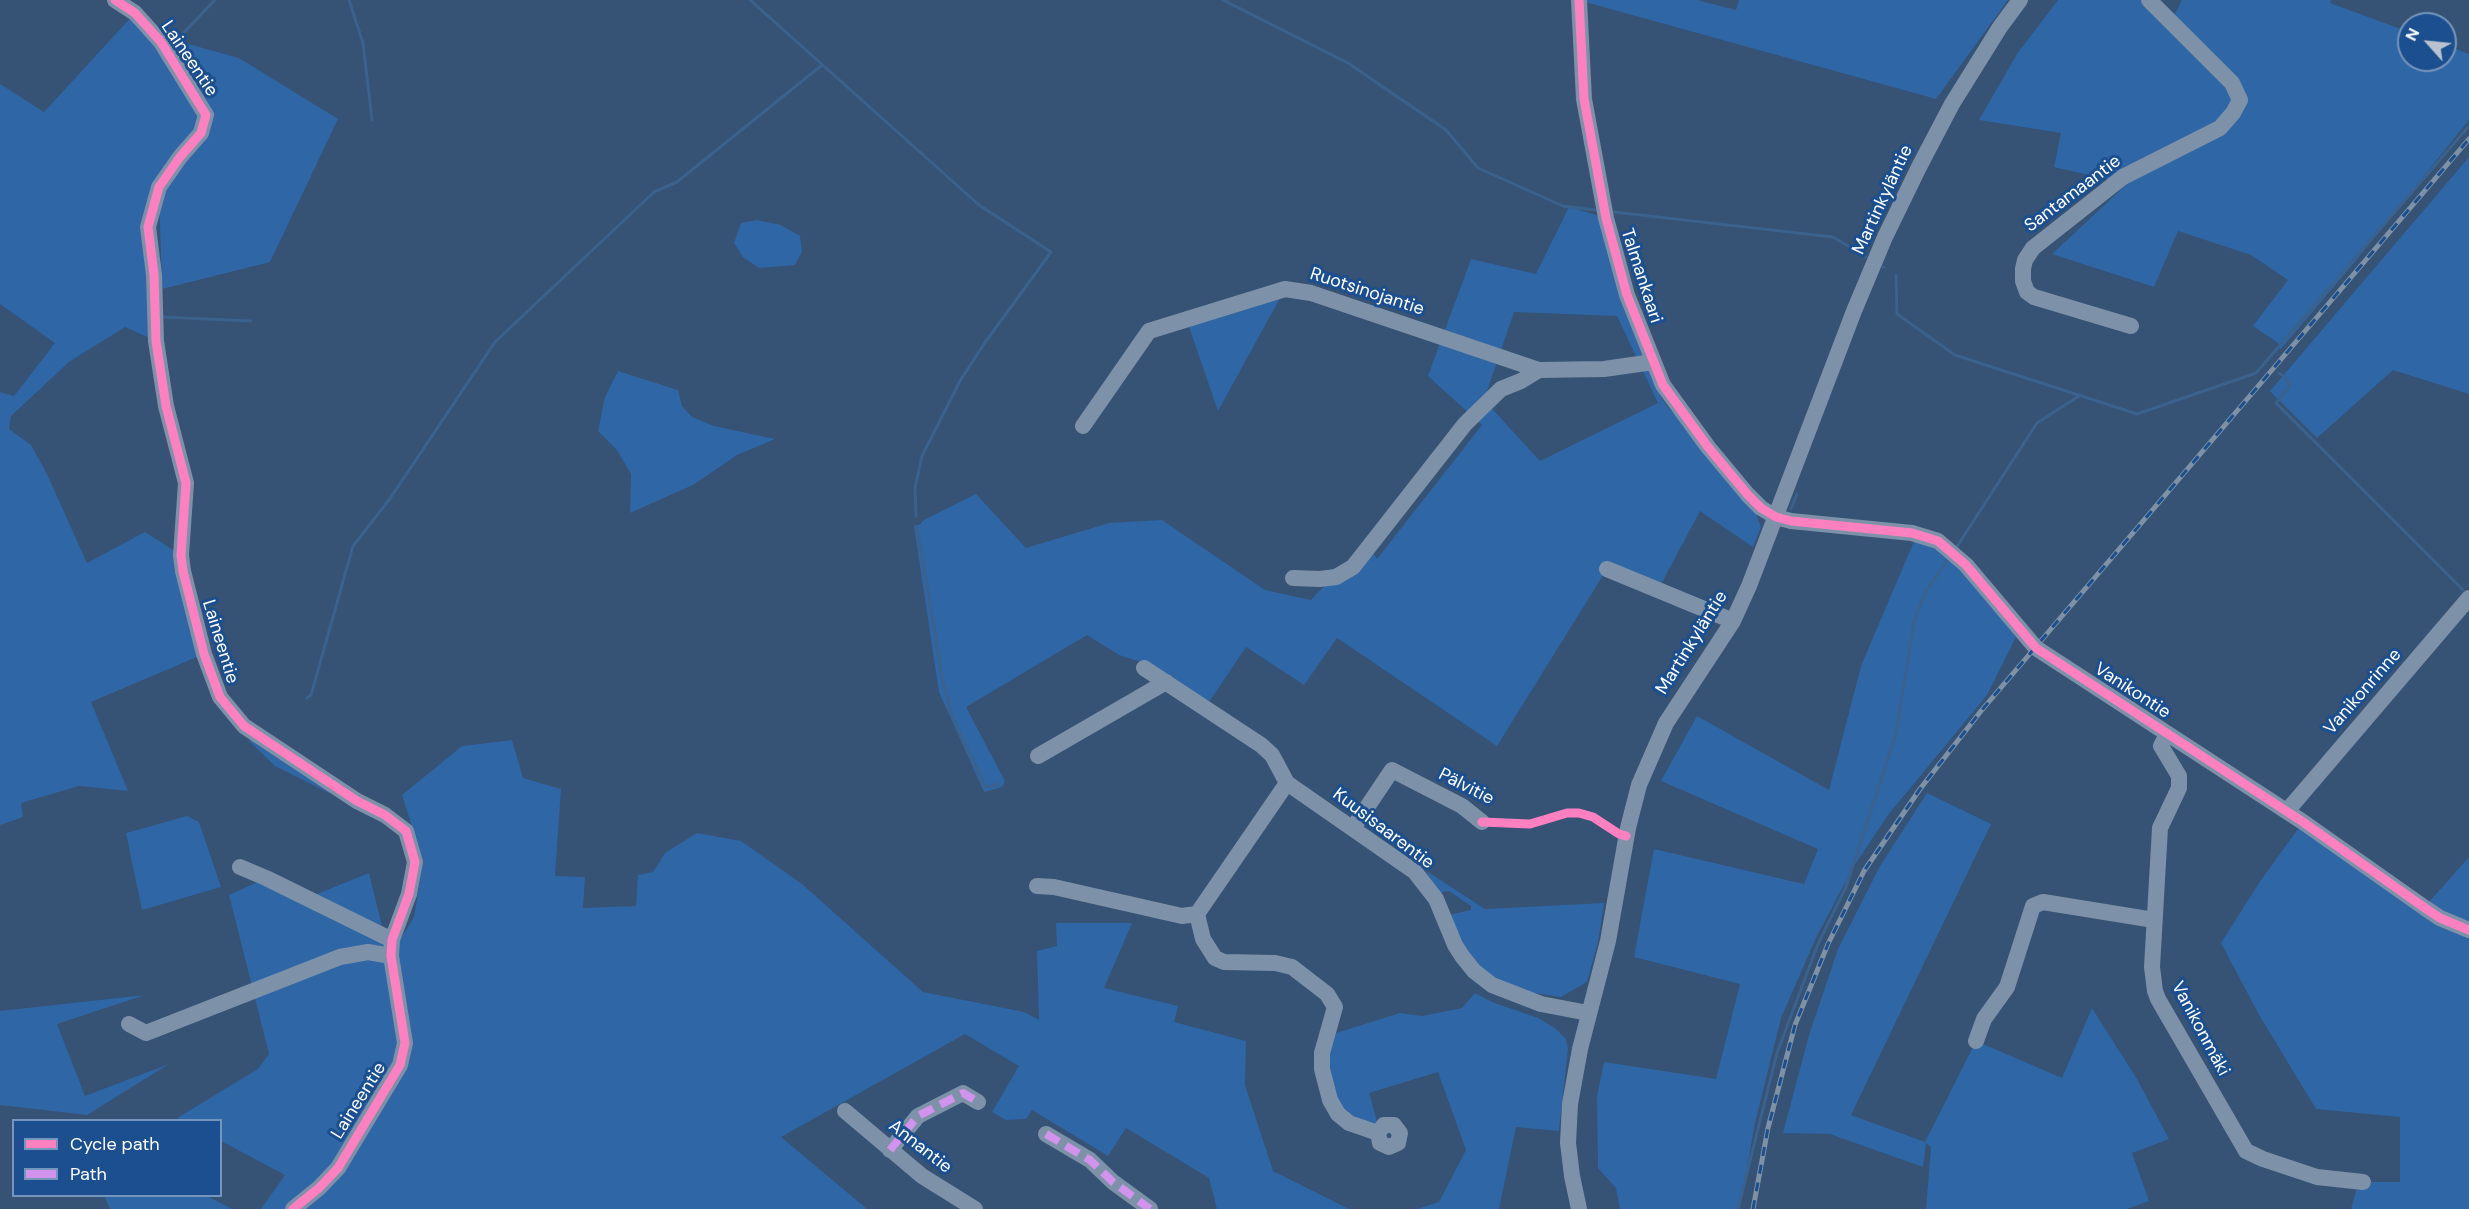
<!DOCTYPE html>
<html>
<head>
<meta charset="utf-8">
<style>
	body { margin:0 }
	#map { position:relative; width:2469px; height:1209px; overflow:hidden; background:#365274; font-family:"DM Sans",sans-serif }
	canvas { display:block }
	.legend { position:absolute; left:12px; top:1119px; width:210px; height:78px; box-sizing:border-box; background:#1b4f8f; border:2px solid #7695bc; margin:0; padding:8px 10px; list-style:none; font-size:18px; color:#fff }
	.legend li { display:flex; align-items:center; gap:12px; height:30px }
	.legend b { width:30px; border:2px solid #7695bc }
	.north { position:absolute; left:2397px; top:12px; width:60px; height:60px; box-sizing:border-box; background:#1b4f8f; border:2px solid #7695bc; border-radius:50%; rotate:297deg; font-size:16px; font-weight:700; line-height:24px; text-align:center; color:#fff }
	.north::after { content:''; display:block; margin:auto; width:21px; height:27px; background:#b9c2ce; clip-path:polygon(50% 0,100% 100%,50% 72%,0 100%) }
</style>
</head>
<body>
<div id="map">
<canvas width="2469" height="1209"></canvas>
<ul class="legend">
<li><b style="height:8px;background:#ff80c0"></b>Cycle path</li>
<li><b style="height:8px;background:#d193ec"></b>Path</li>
</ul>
<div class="north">N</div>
</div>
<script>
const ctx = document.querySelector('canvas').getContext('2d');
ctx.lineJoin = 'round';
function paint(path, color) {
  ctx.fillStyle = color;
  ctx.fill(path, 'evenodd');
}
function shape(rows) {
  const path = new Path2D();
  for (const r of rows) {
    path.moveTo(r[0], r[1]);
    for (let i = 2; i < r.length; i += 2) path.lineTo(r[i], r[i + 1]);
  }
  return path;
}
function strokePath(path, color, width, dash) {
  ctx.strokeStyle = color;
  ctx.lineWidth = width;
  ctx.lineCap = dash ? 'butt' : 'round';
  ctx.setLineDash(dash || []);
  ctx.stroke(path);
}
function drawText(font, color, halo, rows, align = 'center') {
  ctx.font = font + ' "DM Sans",sans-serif';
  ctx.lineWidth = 6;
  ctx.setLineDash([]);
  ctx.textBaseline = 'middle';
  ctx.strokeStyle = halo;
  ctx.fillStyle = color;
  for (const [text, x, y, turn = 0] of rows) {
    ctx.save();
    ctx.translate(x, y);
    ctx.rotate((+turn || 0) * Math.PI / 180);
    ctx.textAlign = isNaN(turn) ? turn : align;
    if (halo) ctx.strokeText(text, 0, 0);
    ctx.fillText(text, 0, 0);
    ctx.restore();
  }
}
paint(shape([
	[1578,0,1697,0,1736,10,1739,0,2008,0,1936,99],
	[2058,0,2143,0,2168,27,2182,0,2331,0,2330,3,2409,32,2409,60,2445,60,2445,45,2469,54,2469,120,2359,257,2280,350,2278,343,2253,326,2288,280,2251,255,2178,231,2154,287,2052,254,2127,184,2054,167,2061,133,1979,120,2017,54],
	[135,13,168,49,174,40,239,58,338,119,270,262,162,289,159,190,148,227,156,341,125,327,69,362,11,416,9,429,31,445,46,472,87,563,145,532,181,555,204,654,91,702,128,791,79,786,21,803,23,817,0,825,0,392,14,396,55,343,0,304,0,84,44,112],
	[2469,157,2469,394,2393,370,2317,438,2270,391],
	[1569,207,1606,218,1662,399,1670,410,1678,415,1757,516,1761,527,1753,547,1700,511,1658,590,1607,569,1497,746,1337,638,1304,685,1246,647,1209,702,1147,664,1119,655,1087,635,966,707,1005,781,1002,787,984,792,939,692,914,526,921,524,922,521,976,494,1026,548,1109,523,1162,520,1265,590,1311,600,1366,541,1377,559,1482,425,1428,376,1471,259,1536,274],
	[1514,312,1617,316,1658,403,1540,461,1484,400],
	[757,220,781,225,800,236,802,252,795,265,759,268,743,257,734,243,741,223],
	[1285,289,1218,411,1187,321],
	[618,371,678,390,682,406,692,417,714,426,775,439,737,455,693,485,630,513,631,474,617,450,598,431,605,397],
	[1912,533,1966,565,2016,637,1987,695,1888,815,1854,866,1816,938,1781,1018,1755,1123,1740,1209,1620,1209,1616,1188,1598,1168,1597,1096,1604,1062,1716,1079,1740,984,1634,957,1654,849,1804,884,1818,849,1661,781,1697,716,1829,790,1861,666,1915,539],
	[254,734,334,785,329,793,275,766,249,741],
	[512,740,523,778,561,789,555,876,585,877,583,908,636,906,638,875,653,872,665,853,697,833,741,841,802,884,923,992,1024,1012,1039,1020,1037,951,1057,946,1056,923,1132,923,1104,988,1178,1006,1174,1022,1246,1041,1245,1085,1273,1171,1349,1209,1217,1209,1209,1178,1126,1128,1108,1156,1032,1110,1026,1119,1006,1120,992,1112,1019,1066,965,1034,781,1137,867,1209,261,1209,285,1175,221,1141,220,1120,181,1120,177,1118,258,1069,269,1054,229,895,264,879,311,905,317,894,369,873,381,922,387,961,414,917,423,861,402,795,462,746],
	[1927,793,1991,824,1851,1115,1925,1142,1976,1041,2062,1078,2092,1008,2137,1079,2169,1139,2132,1153,2149,1201,2127,1209,1926,1209,1931,1147,1926,1143,1923,1167,1830,1134,1783,1133,1809,1035,1838,949,1880,866],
	[187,816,199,822,221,887,142,910,126,833],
	[2303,822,2429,902,2469,857,2469,1209,2351,1209,2356,1191,2363,1182,2400,1182,2400,1117,2316,1109,2258,1013,2221,943,2261,880],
	[1425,870,1485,909,1604,903,1598,942,1587,982,1561,997,1516,990,1493,981,1469,957,1448,915,1471,910,1471,906,1449,891,1439,893],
	[1475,993,1492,1002,1538,1018,1555,1028,1566,1039,1568,1049,1559,1131,1516,1127,1499,1209,1417,1209,1439,1202,1466,1150,1438,1072,1369,1093,1378,1125,1352,1118,1335,1100,1328,1054,1336,1033,1400,1013,1422,1016,1462,1008],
	[145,995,57,1024,85,1096,169,1064,87,1115,0,1105,0,1011],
	[104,1196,207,1196,232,1209,110,1209]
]), '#2f66a5');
strokePath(shape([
	[349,0,363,43,372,120],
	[750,0,979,205,1051,252,984,344,960,381,922,456,915,488,916,516],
	[1223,0,1348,63,1446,130,1478,168,1563,206,1595,210],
	[171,46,215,0],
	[1614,212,1833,237,1866,257],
	[1883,267,1884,267],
	[1896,275,1897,314,1955,355,2137,414,2256,373,2469,126],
	[162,317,251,321],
	[2279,373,2285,377,2290,386,2276,403,2463,590],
	[1791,509,1797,494],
	[917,527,943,683,953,719,985,786,989,787,998,784],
	[1956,548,2037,423,2079,396],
	[307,698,311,695,353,546,389,500,495,342,654,192,677,182,822,65],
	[1738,1209,1777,1053,1818,944,1846,887,1896,734,1914,621,1926,591,1947,561]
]), '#3b618d', 3);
strokePath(shape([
	[115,0,135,13,161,42,206,115,201,133,180,157,159,187,148,227,154,275,156,341,166,406,186,483,181,555,183,571,204,654,220,697,244,726,357,801,385,815,406,831,415,862,409,894,392,940,391,956,405,1043,400,1065,338,1168,319,1188,293,1209],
	[1579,0,1584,99,1606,218,1627,295,1663,385,1708,447,1748,495,1761,508,1776,517,1791,521,1912,533,1938,541,1966,565,2036,648,2303,822,2425,908,2440,918,2469,930],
	[2131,326,2034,297,2027,292,2023,281,2023,269,2025,260,2033,248,2123,177,2220,128,2233,113,2240,100,2232,83,2149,0],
	[1083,426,1149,331,1285,289,1311,293,1539,370,1604,369,1653,362],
	[1607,569,1733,621],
	[1293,578,1320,579,1336,577,1353,567,1465,424,1501,389,1521,381,1539,370],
	[1144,668,1261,745,1272,755,1287,783,1415,872,1436,899,1455,945,1462,956,1474,971,1492,985,1541,1004,1588,1013],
	[2167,734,2161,746,2179,776,2179,788,2160,828,2152,967,2155,991,2158,999,2246,1151,2263,1159,2317,1177,2363,1182],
	[1038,756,1166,682],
	[2287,811,2469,598],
	[1353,828,1392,770,1462,806,1482,822],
	[240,867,266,878,392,940],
	[1037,886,1054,887,1182,916,1197,914,1287,783],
	[1197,914,1203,939,1215,958,1224,962,1275,963,1292,967,1327,994,1335,1007,1322,1053,1322,1069,1330,1100,1338,1114,1349,1123,1378,1133],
	[129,1024,146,1033,340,957,368,952,391,956],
	[1976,1041,1984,1019,2007,987,2033,906,2043,902,2154,920],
	[845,1111,922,1176,975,1209],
	[1384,1125,1394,1125,1400,1133,1398,1143,1389,1147,1380,1143,1378,1133,1384,1125],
	[1046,1134,1090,1160,1113,1182,1150,1209],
	[890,1150,918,1116,963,1093,978,1102],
	[1579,1209,1572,1176,1568,1143,1570,1104,1580,1049,1608,941,1628,828,1639,785,1666,723,1733,621,1749,586,1854,311,1885,237,1919,167,1952,104,2000,27,2020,0]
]), '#7d92a8', 16);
const rail = shape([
	[1753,1209,1768,1128,1795,1025,1828,944,1864,871,1920,789,1981,711,2469,139]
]);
strokePath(rail, '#7e92a7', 5);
strokePath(rail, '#1b4f8f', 3, [9]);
strokePath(shape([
	[1046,1134,1090,1160,1113,1182,1150,1209],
	[890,1150,918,1116,963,1093,978,1102]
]), '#d193ec', 8, [15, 8]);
strokePath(shape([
	[115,0,135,13,161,42,206,115,201,133,180,157,159,187,148,227,154,275,156,341,166,406,186,483,181,555,183,571,204,654,220,697,244,726,357,801,385,815,406,831,415,862,409,894,392,940,391,956,405,1043,400,1065,338,1168,319,1188,293,1209],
	[1579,0,1584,99,1606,218,1627,295,1663,385,1708,447,1748,495,1761,508,1776,517,1791,521,1912,533,1938,541,1966,565,2036,648,2303,822,2425,908,2440,918,2469,930],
	[1482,822,1530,824,1567,813,1579,813,1593,817,1619,834,1626,836]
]), '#ff80c0', 9);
drawText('18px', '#fff', '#1b4f8f', [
	["Laineentie",189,59,56],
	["Santamaantie",2073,194,-37],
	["Martinkyläntie",1883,200,-65],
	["Talmankaari",1641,276,72],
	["Ruotsinojantie",1367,292,18],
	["Laineentie",220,642,73],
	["Martinkyläntie",1692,643,-58],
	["Vanikontie",2132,691,33],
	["Vanikonrinne",2363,692,-49],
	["Pälvitie",1466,787,27],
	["Kuusisaarentie",1383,829,37],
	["Vanikonmäki",2200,1029,62],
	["Laineentie",359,1101,-58],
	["Annantie",920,1147,38]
]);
</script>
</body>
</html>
